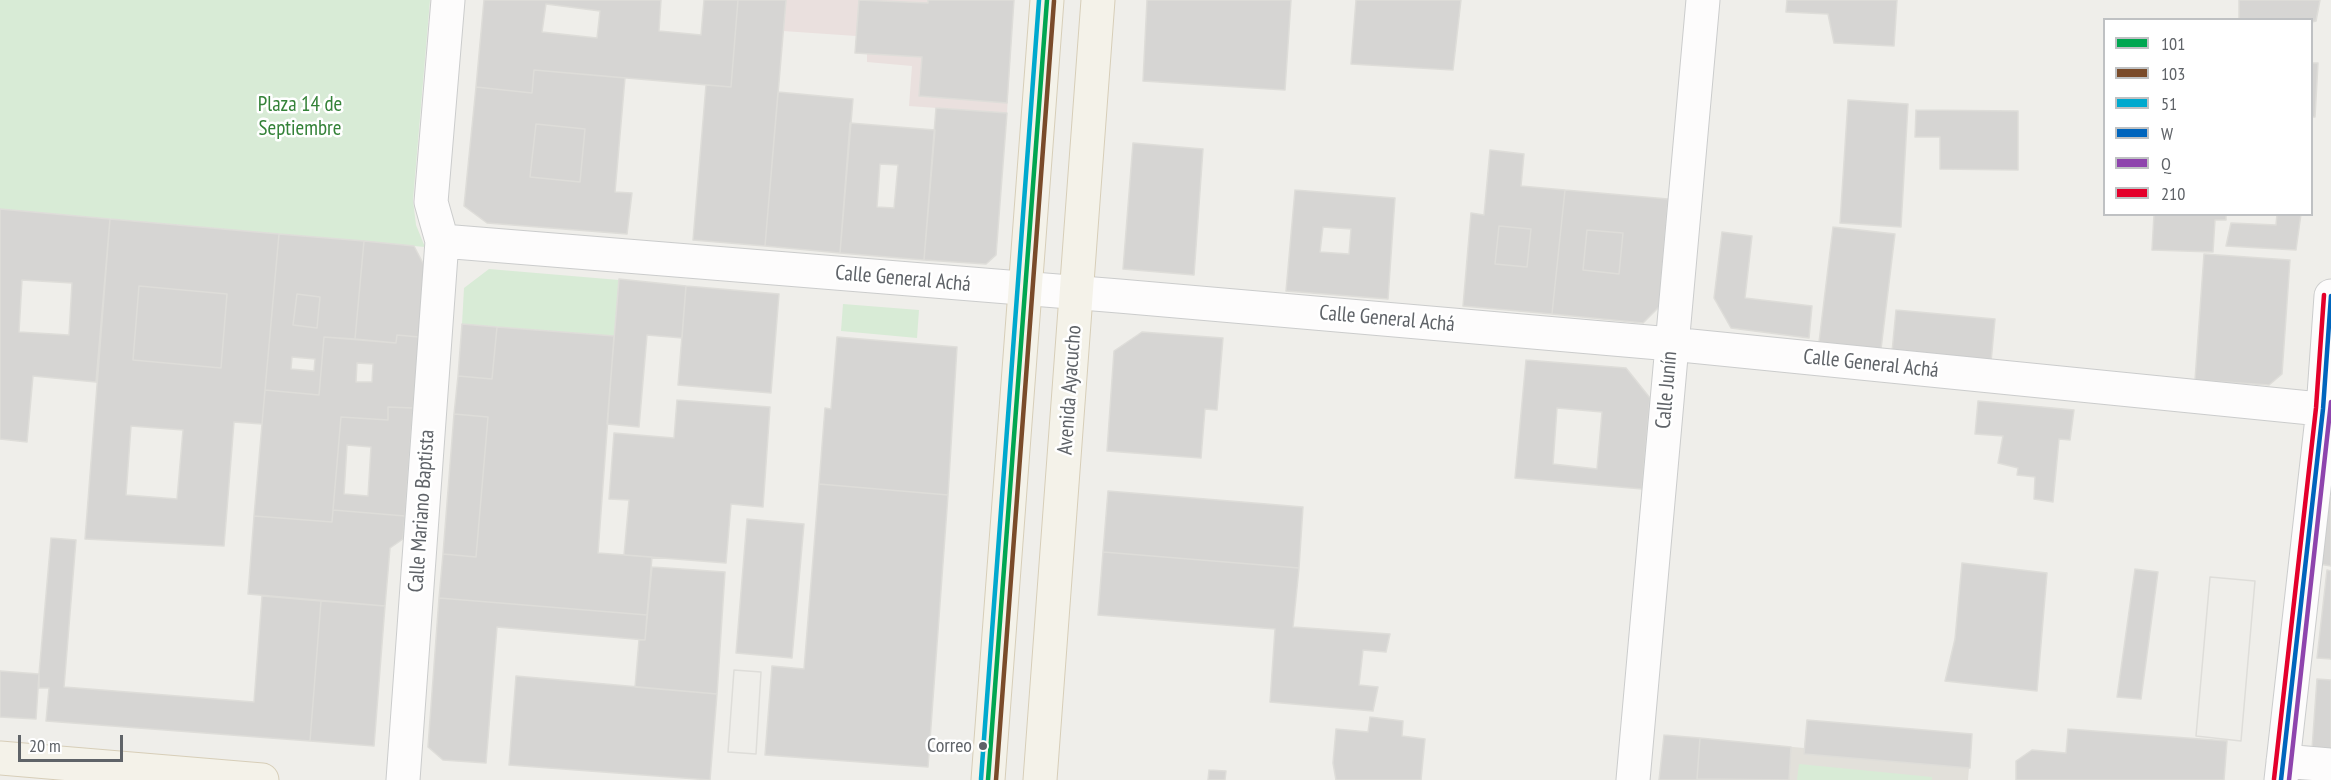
<!DOCTYPE html>
<html>
<head>
<meta charset="utf-8">
<style>
	body { margin:0 }
	#map { position:relative; width:2331px; height:780px; overflow:hidden; background:#efeeea; font-family:"PT Sans Narrow",sans-serif }
	canvas { display:block }
	.legend { position:absolute; left:2103px; top:18px; width:210px; height:198px; box-sizing:border-box; background:#fff; border:2px solid #bfc1c3; margin:0; padding:8px 10px; list-style:none; font-size:18px; color:#5f6368 }
	.legend li { display:flex; align-items:center; gap:12px; height:30px }
	.legend b { width:30px; border:2px solid #bfc1c3 }
	.scale { position:absolute; left:18px; top:735px; width:105px; height:27px; box-sizing:border-box; border:3px solid #5f6368; border-top:0; padding-left:8px; font-size:18px; line-height:21px; white-space:nowrap; color:#5f6368; -webkit-text-stroke:4px #fff; paint-order:stroke }
</style>
</head>
<body>
<div id="map">
<canvas width="2331" height="780"></canvas>
<ul class="legend">
<li><b style="height:8px;background:#00a651"></b>101</li>
<li><b style="height:8px;background:#7a4b2a"></b>103</li>
<li><b style="height:8px;background:#00a9ce"></b>51</li>
<li><b style="height:8px;background:#0065bd"></b>W</li>
<li><b style="height:8px;background:#8e44ad"></b>Q</li>
<li><b style="height:8px;background:#e4002b"></b>210</li>
</ul>
<div class="scale">20 m</div>
</div>
<script>
const ctx = document.querySelector('canvas').getContext('2d');
ctx.lineJoin = 'round';
function paint(path, color) {
  ctx.fillStyle = color;
  ctx.fill(path, 'evenodd');
}
function shape(rows) {
  const path = new Path2D();
  for (const r of rows) {
    path.moveTo(r[0], r[1]);
    for (let i = 2; i < r.length; i += 2) path.lineTo(r[i], r[i + 1]);
  }
  return path;
}
function strokePath(path, color, width, dash) {
  ctx.strokeStyle = color;
  ctx.lineWidth = width;
  ctx.lineCap = dash ? 'butt' : 'round';
  ctx.setLineDash(dash || []);
  ctx.stroke(path);
}
function drawText(font, color, halo, rows, align = 'center') {
  ctx.font = font + ' "PT Sans Narrow",sans-serif';
  ctx.lineWidth = 5;
  ctx.setLineDash([]);
  ctx.textBaseline = 'middle';
  ctx.strokeStyle = halo;
  ctx.fillStyle = color;
  for (const [text, x, y, turn = 0] of rows) {
    ctx.save();
    ctx.translate(x, y);
    ctx.rotate((+turn || 0) * Math.PI / 180);
    ctx.textAlign = isNaN(turn) ? turn : align;
    if (halo) ctx.strokeText(text, 0, 0);
    ctx.fillText(text, 0, 0);
    ctx.restore();
  }
}
paint(shape([
	[1807,720,1972,734,1968,780,1659,780,1664,735,1804,748]
]), '#e2e0da');
paint(shape([
	[786,0,1014,0,1007,113,909,106,912,66,867,62,867,54,855,53,856,36,783,31]
]), '#eae0de');
paint(shape([
	[0,0,430,0,413,200,416,225,425,247,0,209],
	[489,269,619,280,614,336,462,324,464,288],
	[843,304,919,310,917,338,841,331],
	[1799,764,1932,777,1932,780,1797,780]
]), '#d8ebd6');
const building = shape([
	[484,0,661,0,659,31,701,35,704,0,738,0,731,87,534,70,532,93,476,87,484,0],
	[546,4,600,11,597,38,542,32,546,4],
	[738,0,786,0,765,246,693,240,706,85,731,87,738,0],
	[859,0,928,3,928,0,1014,0,1007,103,919,96,922,57,855,53,859,0],
	[1147,0,1291,0,1285,90,1143,81,1147,0],
	[1356,0,1461,0,1453,70,1351,64,1356,0],
	[1787,0,1897,0,1894,46,1834,43,1828,14,1786,12,1787,0],
	[2239,0,2320,0,2316,21,2312,22,2239,20,2239,0],
	[2312,63,2318,63,2315,117,2312,117,2312,63],
	[534,70,625,78,615,192,632,193,627,234,487,223,464,206,476,87,532,93,534,70],
	[536,124,585,129,580,182,530,177,536,124],
	[778,92,853,99,840,253,765,246,778,92],
	[1848,100,1908,104,1901,227,1840,223,1848,100],
	[936,108,1007,113,996,255,986,264,924,260,936,108],
	[1916,110,2018,111,2018,170,1940,169,1940,137,1915,137,1916,110],
	[850,123,935,130,924,260,840,253,850,123],
	[880,164,898,165,894,208,877,207,880,164],
	[536,124,585,129,580,182,530,177,536,124],
	[1133,143,1203,149,1194,275,1123,269,1133,143],
	[1490,150,1524,154,1521,186,1565,190,1552,314,1463,306,1471,213,1484,215,1490,150],
	[1499,226,1531,229,1527,267,1495,264,1499,226],
	[1295,190,1395,198,1388,299,1286,291,1295,190],
	[1323,227,1351,229,1349,254,1320,252,1323,227],
	[1565,190,1668,199,1659,307,1643,323,1552,314,1565,190],
	[1587,230,1623,233,1619,274,1583,270,1587,230],
	[0,209,110,219,96,382,33,376,27,442,0,439,0,209],
	[22,280,72,283,69,335,19,332,22,280],
	[2154,214,2226,214,2226,220,2215,220,2213,252,2152,250,2154,214],
	[2277,214,2301,214,2296,250,2226,246,2231,223,2276,225,2277,214],
	[110,219,279,234,262,424,234,422,224,546,85,539,110,219],
	[139,286,227,294,221,368,133,360,139,286],
	[131,426,183,430,177,499,126,495,131,426],
	[1499,226,1531,229,1527,267,1495,264,1499,226],
	[1833,227,1895,234,1881,349,1819,342,1833,227],
	[1587,230,1623,233,1619,274,1583,270,1587,230],
	[1722,232,1752,236,1745,298,1812,306,1809,338,1731,328,1714,298,1722,232],
	[279,234,364,241,355,339,324,337,319,395,265,390,279,234],
	[297,294,320,297,317,328,293,325,297,294],
	[292,357,315,359,314,371,291,369,292,357],
	[364,241,414,246,425,267,419,337,397,335,396,343,355,339,364,241],
	[2204,254,2290,260,2282,374,2269,385,2195,380,2204,254],
	[619,279,686,286,682,338,647,335,639,427,607,424,619,279],
	[139,286,227,294,221,368,133,360,139,286],
	[686,286,779,294,771,393,678,385,686,286],
	[297,294,320,297,317,328,293,325,297,294],
	[1896,310,1995,319,1991,362,1892,352,1896,310],
	[462,324,497,327,492,379,458,376,462,324],
	[497,327,614,336,598,553,652,557,647,615,439,598,443,554,476,557,488,417,454,414,458,376,492,379,497,327],
	[1142,332,1223,338,1217,410,1205,409,1201,458,1107,451,1114,351,1142,332],
	[397,335,419,337,413,408,388,407,388,420,341,417,332,522,254,516,265,390,319,395,324,337,396,343,397,335],
	[357,363,373,364,372,382,356,382,357,363],
	[837,337,957,347,948,495,819,484,825,408,831,409,837,337],
	[1526,360,1626,368,1650,398,1642,489,1515,478,1526,360],
	[1557,408,1602,412,1597,469,1553,464,1557,408],
	[677,400,770,407,763,507,731,504,726,563,624,555,629,500,609,499,614,433,674,438,677,400],
	[1978,401,2074,410,2070,440,2059,439,2053,502,2034,499,2035,477,2017,475,2018,468,1998,463,2003,436,1975,434,1978,401],
	[388,407,413,408,405,516,333,510,341,417,388,420,388,407],
	[347,445,371,447,368,496,344,494,347,445],
	[454,414,488,417,476,557,443,554,454,414],
	[819,484,948,495,928,767,765,755,772,666,804,669,819,484],
	[1108,491,1303,507,1299,568,1103,552,1108,491],
	[2321,496,2331,498,2331,566,2319,564,2321,496],
	[333,510,405,516,403,539,390,548,385,606,248,594,254,516,332,522,333,510],
	[747,519,804,524,792,658,736,653,747,519],
	[51,538,76,540,64,687,254,702,262,596,321,601,310,741,46,721,49,688,39,688,39,674,51,538],
	[1103,552,1299,568,1293,627,1390,634,1386,652,1363,650,1359,685,1378,687,1373,711,1270,702,1275,629,1098,615,1103,552],
	[1962,563,2047,573,2037,691,1945,681,1955,639,1962,563],
	[652,567,725,572,717,694,635,687,639,640,645,640,652,567],
	[2135,569,2158,572,2141,699,2117,697,2135,569],
	[2327,570,2331,571,2331,659,2317,658,2327,570],
	[2210,577,2255,581,2241,741,2196,736,2210,577],
	[2210,577,2255,581,2241,741,2196,736,2210,577],
	[439,598,647,615,645,640,497,627,486,763,443,760,428,747,439,598],
	[321,601,385,606,374,746,310,741,321,601],
	[734,670,761,672,756,754,728,752,734,670],
	[734,670,761,672,756,754,728,752,734,670],
	[0,671,39,674,36,719,0,717,0,671],
	[516,676,717,694,710,780,509,765,516,676],
	[2317,679,2331,680,2331,752,2312,749,2317,679],
	[1370,717,1403,721,1402,736,1425,739,1421,780,1336,780,1333,763,1336,729,1368,732,1370,717],
	[1807,720,1972,734,1970,768,1804,754,1807,720],
	[2068,729,2227,741,2224,780,2016,780,2016,761,2032,750,2066,753,2068,729],
	[1664,735,1700,738,1697,780,1659,780,1664,735],
	[1700,738,1791,747,1789,780,1697,779,1700,738],
	[1209,770,1226,771,1225,780,1208,780,1209,770]
]);
paint(building, '#d6d5d3');
strokePath(building, '#deddd9', 1.5);
const minor = shape([
	[442,241,1119,296,1671,344,2331,410],
	[2283,761,2331,765],
	[403,780,442,241,431,202,448,0],
	[1633,780,1703,0],
	[2281,780,2323,409,2331,296]
]);
const major = shape([
	[0,758,262,780],
	[988,780,1047,0],
	[1040,780,1098,0]
]);
strokePath(minor, '#cbcccc', 35);
strokePath(major, '#d7ceb8', 35);
strokePath(minor, '#fdfcfc', 33);
strokePath(major, '#f4f2e9', 33);
strokePath(shape([
	[988,780,1047,0]
]), '#00a651', 4.5);
strokePath(shape([
	[996,780,1054,1]
]), '#7a4b2a', 4.5);
strokePath(shape([
	[981,779,1039,0]
]), '#00a9ce', 4.5);
strokePath(shape([
	[2281,780,2323,409,2331,296]
]), '#0065bd', 4.5);
strokePath(shape([
	[2289,780,2331,402]
]), '#8e44ad', 4.5);
strokePath(shape([
	[2274,779,2316,408,2324,295]
]), '#e4002b', 4.5);
for (const [x, y, r, color] of [
	[983,746,5,"#5f6368"]
]) {
  const dot = new Path2D();
  dot.arc(x, y, r, 0, 2 * Math.PI);
  ctx.fillStyle = color;
  ctx.fill(dot);
  strokePath(dot, '#fff', 2);
}
drawText('20px', '#5f6368', '#fff', [
	["Correo",972,746]
], 'right');
drawText('21px', '#348238', '#fff', [
	["Plaza 14 de",300,105],
	["Septiembre",300,129]
]);
drawText('21px', '#5f6368', '#fff', [
	["Calle General Achá",903,279,5],
	["Calle General Achá",1387,319,5],
	["Calle General Achá",1871,364,6],
	["Avenida Ayacucho",1070,390,-86],
	["Calle Junín",1667,390,-85],
	["Calle Mariano Baptista",422,511,-86]
]);
</script>
</body>
</html>
